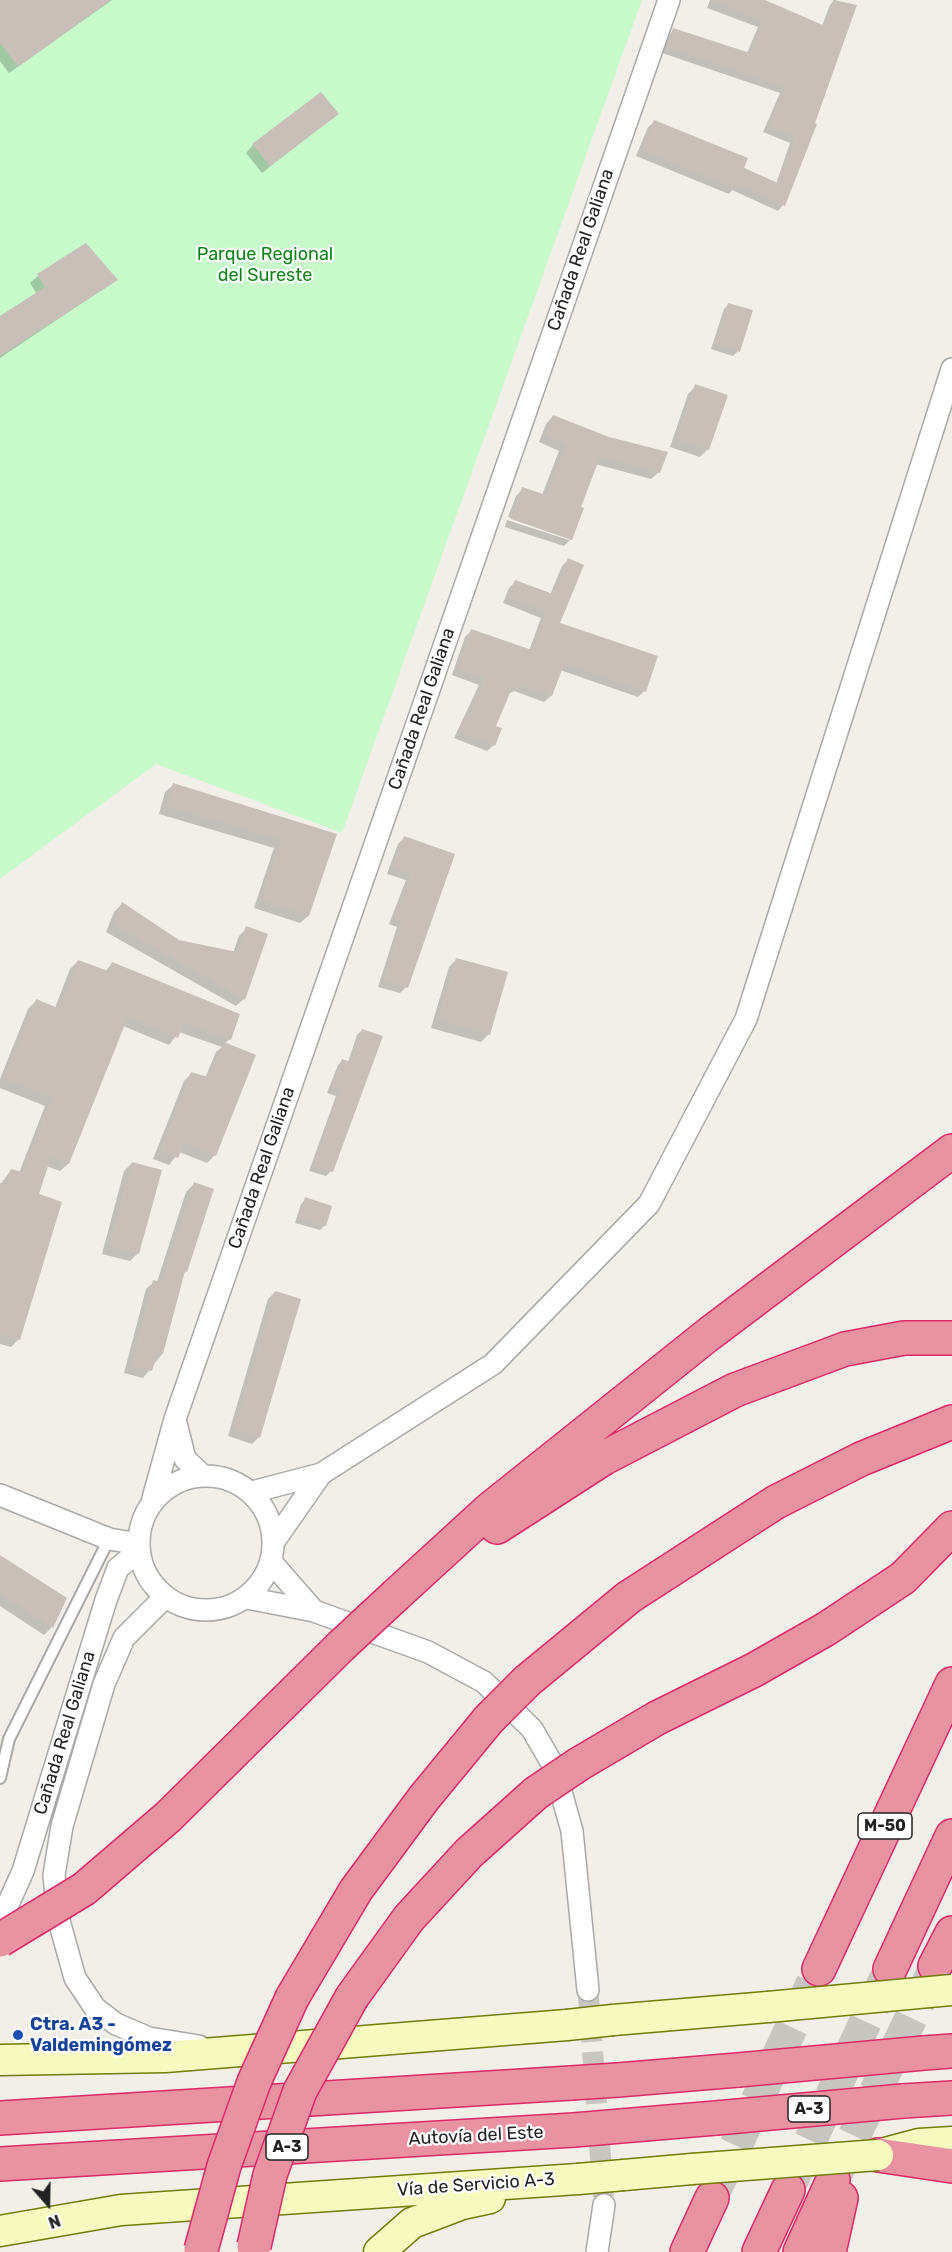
<!DOCTYPE html>
<html>
<head>
<meta charset="utf-8">
<style>
	body { margin:0 }
	#map { position:relative; width:952px; height:2252px; overflow:hidden; background:#f2efe9; font-family:Rubik,sans-serif }
	canvas { display:block }
	.north { position:absolute; left:18px; top:2174px; width:60px; height:60px; -webkit-text-stroke:4px #fff; paint-order:stroke; rotate:160deg; font-size:16px; font-weight:700; line-height:24px; text-align:center; color:#222 }
	.north::after { content:''; display:block; margin:auto; width:21px; height:27px; background:#222; clip-path:polygon(50% 0,100% 100%,50% 72%,0 100%) }
</style>
</head>
<body>
<div id="map">
<canvas width="952" height="2252"></canvas>
<div class="north">N</div>
</div>
<script>
const ctx = document.querySelector('canvas').getContext('2d');
ctx.lineJoin = 'round';
function paint(path, color) {
  ctx.fillStyle = color;
  ctx.fill(path, 'evenodd');
}
function shape(rows) {
  const path = new Path2D();
  for (const r of rows) {
    if (r.length === 3) {
      path.moveTo(r[0] + r[2], r[1]);
      path.arc(r[0], r[1], r[2], 0, 2 * Math.PI);
      continue;
    }
    path.moveTo(r[0], r[1]);
    for (let i = 2; i < r.length; i += 2) path.lineTo(r[i], r[i + 1]);
  }
  return path;
}
function strokePath(path, color, width, dash) {
  ctx.strokeStyle = color;
  ctx.lineWidth = width;
  ctx.lineCap = dash ? 'butt' : 'round';
  ctx.setLineDash(dash || []);
  ctx.stroke(path);
}
function drawText(font, color, halo, rows, align = 'center') {
  ctx.font = font + ' Rubik,sans-serif';
  ctx.lineWidth = 4.5;
  ctx.setLineDash([]);
  ctx.textBaseline = 'middle';
  ctx.strokeStyle = halo;
  ctx.fillStyle = color;
  for (const [text, x, y, turn = 0] of rows) {
    ctx.save();
    ctx.translate(x, y);
    ctx.rotate((+turn || 0) * Math.PI / 180);
    ctx.textAlign = isNaN(turn) ? turn : align;
    if (halo) ctx.strokeText(text, 0, 0);
    ctx.fillText(text, 0, 0);
    ctx.restore();
  }
}
paint(shape([
	[0,0,642,0,342,833,156,764,0,879]
]), '#c8facc');
paint(shape([
	[0,0,112,0,9,73,0,61],
	[710,0,759,0,822,26,830,5,834,0,855,6,783,205,778,211,732,190,729,194,636,156,648,127,654,122,776,184,790,143,763,132,780,93,662,53,668,36,674,30,747,53,758,27,707,8],
	[337,114,262,173,246,153,253,145],
	[86,245,116,280,0,358,0,318,37,294,30,283,38,276],
	[729,304,738,351,733,356,711,349,724,309],
	[696,386,708,449,700,457,670,447,688,394],
	[553,416,659,472,651,479,595,464,579,508,571,539,564,546,505,527,507,520,569,540,569,537,508,517,516,496,523,489,542,495,559,451,539,442,546,424],
	[568,560,558,624,644,691,638,697,560,670,551,696,544,702,514,691,508,694,494,726,494,745,487,751,454,738,479,685,452,675,465,637,471,631,529,651,541,618,503,603,509,588,516,581,550,595,562,566],
	[173,785,335,835,308,916,300,923,254,908,274,848,159,814,165,792],
	[404,838,453,855,406,987,400,993,378,987,397,927,389,924,406,880,387,874,398,844],
	[122,904,179,941,233,953,239,936,247,928,244,999,236,1006,106,932,114,912],
	[457,959,489,1034,481,1042,431,1028,449,967],
	[78,961,104,972,112,964,230,1039,224,1044,215,1155,207,1163,179,1152,169,1165,153,1159,184,1081,192,1073,205,1078,216,1052,222,1047,179,1032,169,1045,123,1026,68,1164,60,1171,46,1166,37,1195,19,1339,11,1347,0,1344,0,1185,11,1170,19,1173,45,1106,0,1088,0,1079,28,1009,36,1001,55,1008,70,969],
	[362,1030,331,1171,326,1176,309,1171,336,1096,327,1093,338,1065,343,1060,348,1062,357,1035],
	[132,1163,138,1253,130,1261,102,1254,124,1171],
	[194,1184,186,1271,183,1274,162,1354,143,1378,124,1373,146,1289,154,1282,157,1282,186,1192],
	[306,1199,325,1225,320,1230,295,1223,301,1204],
	[275,1292,259,1437,252,1444,228,1436,268,1299],
	[0,1557,52,1627,44,1635,0,1606]
]), '#0003');
paint(shape([
	[0,0,111,0,18,67,0,43],
	[710,0,765,0,825,26,834,0,857,5,815,123,817,124,785,206,738,185,736,189,641,150,654,120,748,158,744,168,778,183,795,137,768,126,785,88,667,47,673,28,750,53,762,21],
	[321,92,339,114,270,166,252,144],
	[86,243,118,280,0,356,0,316,45,287,37,274],
	[728,303,753,310,740,352,715,344],
	[695,384,728,395,709,450,677,439],
	[553,415,609,437,668,452,660,473,600,457,581,507,584,508,572,540,511,519,522,487,546,495,566,444,545,435],
	[568,558,584,565,560,623,658,656,646,692,564,664,552,696,519,685,518,690,512,688,496,726,502,728,495,746,459,732,466,714,470,715,484,678,457,669,471,629,532,650,546,612,508,597,515,580,553,594],
	[173,783,337,834,309,916,260,900,281,840,166,806],
	[404,836,455,854,408,988,383,981,402,921,394,918,411,874,392,868],
	[122,902,179,940,237,952,246,926,268,934,245,1000,113,924],
	[456,958,508,972,490,1035,438,1020],
	[78,960,108,971,112,962,240,1014,231,1040,184,1023,178,1038,128,1017,69,1164,51,1157,39,1194,62,1202,20,1340,0,1334,0,1183,6,1185,11,1169,22,1172,52,1098,3,1079,36,999,58,1008],
	[362,1029,383,1036,333,1172,313,1166,340,1091,331,1088,342,1059,350,1062],
	[224,1042,256,1055,216,1156,184,1143,178,1158,160,1151,191,1072,208,1077],
	[132,1162,162,1170,139,1254,109,1246],
	[194,1182,214,1189,187,1272,185,1271,163,1354,157,1354,152,1371,131,1366,153,1280,161,1282],
	[305,1197,332,1206,326,1226,299,1218],
	[275,1291,301,1299,260,1438,234,1429],
	[0,1555,67,1598,53,1628,0,1593]
]), '#c7bfb8');
strokePath(shape([
	[588,1990,604,2205]
]), '#c8c6c1', 21, [21, 10]);
strokePath(shape([
	[833,2180,935,1968],
	[790,2185,889,1971],
	[715,2190,819,1969]
]), '#c8c6c1', 33, [33, 16]);
const service = shape([
	[0,1778,9,1739,109,1539]
]);
const minor = shape([
	[175,1419,185,1459,202,1475],
	[206,1543,67],
	[252,1492,321,1474,493,1364,649,1204,746,1019,952,369],
	[0,1495,109,1539,139,1544],
	[152,1502,175,1419,669,0],
	[275,1540,321,1474],
	[272,1563,314,1611],
	[165,1597,124,1638,104,1684,62,1826,54,1875,58,1917,75,1978,95,2008,116,2024,149,2038,199,2046],
	[247,1598,314,1611,428,1652,484,1682,532,1729,554,1767,572,1831,588,1990],
	[0,1922,23,1871,106,1600,118,1568,139,1551],
	[597,2252,604,2205]
]);
const secondary = shape([
	[613,2020,768,2007],
	[0,2060,165,2057,567,2025],
	[878,2155,919,2144,952,2142],
	[624,2175,692,2169],
	[0,2231,121,2210,578,2179],
	[379,2252,412,2223,462,2204,490,2198]
]);
const motorway = shape([
	[497,1527,604,1458,735,1390,845,1349,904,1338,952,1338],
	[396,1595,490,1509,709,1334,952,1151],
	[527,1681,629,1597,776,1502,861,1459,952,1422],
	[579,1764,657,1718,754,1670,826,1629,903,1578,952,1528],
	[84,1889,168,1817,341,1646],
	[935,1966,952,1933],
	[819,1969,952,1684],
	[890,1969,952,1836],
	[352,1997,409,1918,469,1853,536,1793],
	[292,1998,356,1890,424,1798,489,1719],
	[924,2053,952,2051],
	[618,2080,738,2070],
	[903,2101,952,2098],
	[0,2118,571,2083],
	[621,2126,716,2118],
	[878,2155,952,2166],
	[0,2164,574,2130],
	[687,2252,712,2198],
	[759,2252,788,2190],
	[800,2252,833,2180],
	[829,2252,841,2198]
]);
strokePath(service, '#a9a9a9', 14);
strokePath(minor, '#a9a9a9', 24);
strokePath(secondary, '#707d05', 33);
strokePath(motorway, '#dc2a67', 36);
strokePath(service, '#fff', 10);
strokePath(minor, '#fff', 21);
strokePath(secondary, '#f7fabf', 30);
strokePath(motorway, '#e892a2', 33);
const secondaryBridge = shape([
	[768,2007,952,1990],
	[567,2025,613,2020],
	[692,2169,878,2155],
	[578,2179,624,2175]
]);
const motorwayBridge = shape([
	[341,1646,396,1595],
	[489,1719,527,1681],
	[536,1793,579,1764],
	[0,1940,84,1889],
	[738,2070,924,2053],
	[571,2083,618,2080],
	[716,2118,903,2101],
	[574,2130,621,2126],
	[254,2246,270,2175,300,2091,352,1997],
	[201,2250,224,2166,254,2082,292,1998]
]);
strokePath(secondaryBridge, '#707d05', 33, []);
strokePath(motorwayBridge, '#dc2a67', 36, []);
strokePath(secondaryBridge, '#f7fabf', 30);
strokePath(motorwayBridge, '#e892a2', 33);
for (const [x, y, r, color] of [
	[18,2035,6,"#1a4fb4"]
]) {
  const dot = new Path2D();
  dot.arc(x, y, r, 0, 2 * Math.PI);
  ctx.fillStyle = color;
  ctx.fill(dot);
  strokePath(dot, '#fff', 2);
}
for (const [x, y, w] of [
	[885,1826,54],
	[809,2109,42],
	[287,2147,42]
]) {
  const box = new Path2D();
  box.roundRect(x - w / 2, y - 13, w, 26, 4.5);
  ctx.fillStyle = '#fff';
  ctx.fill(box);
  strokePath(box, '#222', 1.5);
}
drawText('bold 16px', '#222', null, [
	["M-50",885,1826],
	["A-3",809,2109],
	["A-3",287,2147]
]);
drawText('18px', '#222', '#fff', [
	["Cañada Real Galiana",581,250,-71],
	["Cañada Real Galiana",422,709,-71],
	["Cañada Real Galiana",262,1168,-71],
	["Cañada Real Galiana",65,1733,-73],
	["Autovía del Este",476,2136,-3],
	["Vía de Servicio A-3",476,2185,-4]
]);
drawText('18px', '#0c8416', '#fff', [
	["Parque Regional",265,255],
	["del Sureste",265,276]
]);
drawText('bold 18px', '#164399', '#fff', [
	["Ctra. A3 -",30,2025],
	["Valdemingómez",30,2046]
], 'left');
</script>
</body>
</html>
